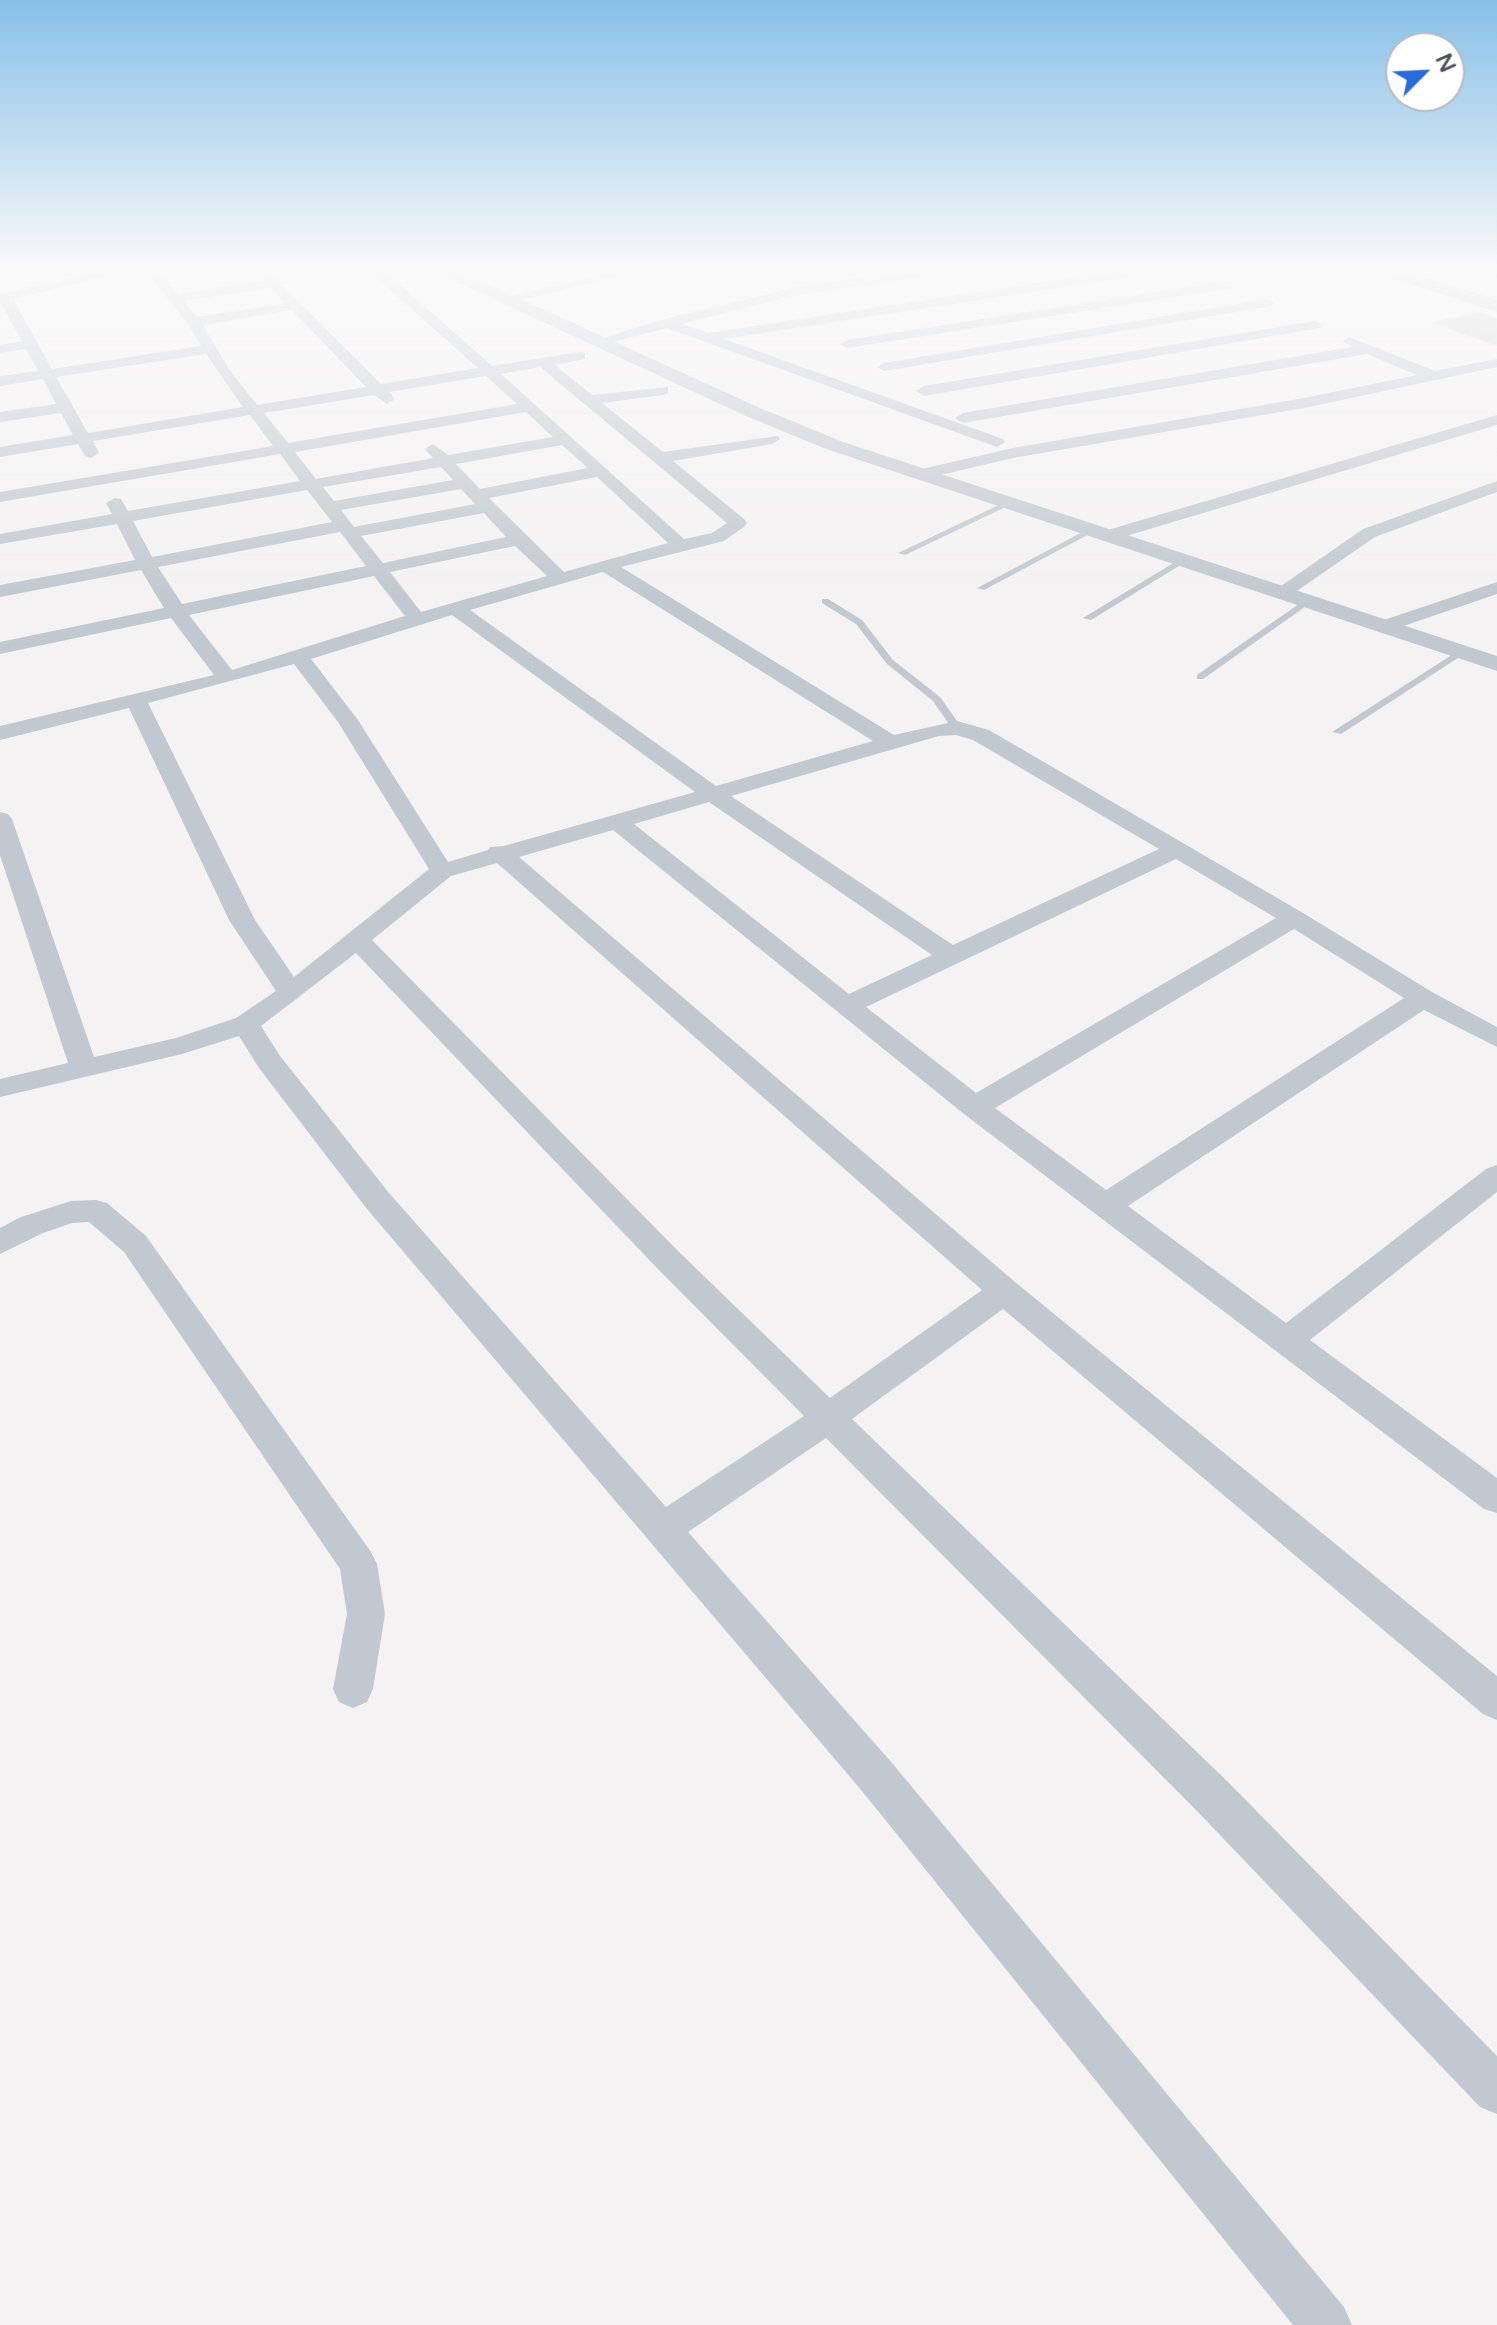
<!DOCTYPE html>
<html>
<head>
<meta charset="utf-8">
<style>
	body { margin:0 }
	#map { position:relative; width:1497px; height:2325px; overflow:hidden; background:#f4f2f2; font-family:"Varela Round",sans-serif }
	canvas { display:block }
	.north { position:absolute; left:1385px; top:32px; width:80px; height:80px; box-sizing:border-box; background:#fff; border:2px solid #b7bbbf; border-radius:50%; rotate:66deg; font-size:22px; font-weight:700; line-height:32px; text-align:center; color:#4b545e }
	.north::after { content:''; display:block; margin:auto; width:28px; height:36px; background:#276cd9; clip-path:polygon(50% 0,100% 100%,50% 72%,0 100%) }
</style>
</head>
<body>
<div id="map">
<canvas width="1497" height="2325"></canvas>
<div class="north">N</div>
</div>
<script>
const ctx = document.querySelector('canvas').getContext('2d');
ctx.lineJoin = 'round';
function paint(path, color) {
  ctx.fillStyle = color;
  ctx.fill(path, 'evenodd');
}
function shape(rows) {
  const path = new Path2D();
  for (const r of rows) {
    path.moveTo(r[0], r[1]);
    for (let i = 2; i < r.length; i += 2) path.lineTo(r[i], r[i + 1]);
  }
  return path;
}
function strokePath(path, color, width, dash) {
  ctx.strokeStyle = color;
  ctx.lineWidth = width;
  ctx.lineCap = dash ? 'butt' : 'round';
  ctx.setLineDash(dash || []);
  ctx.stroke(path);
}
const building = shape([
	[1478,313,1497,319,1497,345,1434,323,1478,313]
]);
paint(building, '#ccced4');
strokePath(building, '#d7d8dd', 2);
paint(shape([
	[1005,502,1012,504,905,555,898,553,1005,502],
	[1088,529,1095,531,984,590,977,588,1088,529],
	[1180,559,1187,561,1091,620,1083,618,1180,559],
	[822,599,828,599,862,620,893,660,940,697,962,728,961,730,953,730,933,701,887,664,856,624,822,603,822,599],
	[1306,599,1310,602,1309,604,1203,679,1197,679,1197,675,1306,599],
	[1461,649,1464,650,1464,654,1341,734,1332,732,1461,649]
]), '#c1c8cf');
paint(shape([
	[99,272,123,272,13,299,52,369,201,346,188,324,147,272,160,272,178,294,264,281,256,272,269,272,381,384,478,368,377,278,367,272,386,272,492,366,580,352,585,353,585,359,555,365,592,395,668,387,668,393,663,395,602,403,663,452,778,436,780,439,772,444,673,461,744,519,747,523,744,527,724,541,621,567,894,735,957,721,989,730,1303,913,1432,992,1497,1027,1497,1047,1424,1010,1128,1206,1286,1323,1486,1169,1497,1165,1497,1192,1310,1340,1497,1478,1497,1513,1484,1509,964,1114,613,830,519,857,1015,1282,1497,1676,1497,1720,1483,1714,1003,1309,852,1419,1229,1783,1497,2056,1497,2114,1480,2107,1199,1813,826,1438,688,1532,892,1763,1344,2307,1352,2325,1293,2325,862,1791,367,1209,259,1068,239,1036,182,1054,0,1097,0,1079,68,1063,0,855,0,812,8,814,12,819,94,1057,176,1038,236,1018,276,991,229,920,129,708,0,740,0,726,214,675,171,618,0,654,0,642,164,608,141,570,0,597,0,585,135,560,117,524,0,544,0,534,112,514,106,503,115,498,121,499,128,511,300,481,280,454,0,502,0,492,273,446,250,415,93,441,99,453,91,458,85,456,78,444,0,457,0,447,73,435,61,413,0,422,0,412,56,404,43,379,0,386,0,376,38,371,26,349,0,353,0,345,22,341,0,302,0,294,99,272],
	[271,288,285,303,197,317,184,301,271,288],
	[292,310,366,387,257,405,229,369,203,325,292,310],
	[206,354,243,407,88,433,56,377,206,354],
	[540,367,653,461,727,523,712,533,684,539,501,374,540,367],
	[486,376,517,404,288,443,264,413,374,395,387,404,395,399,389,392,486,376],
	[526,412,553,437,448,455,433,444,425,449,433,458,316,479,295,452,526,412],
	[562,445,588,468,480,489,456,464,562,445],
	[441,467,453,480,334,501,323,487,441,467],
	[597,477,668,543,564,572,489,498,597,477],
	[461,489,475,504,354,527,341,510,461,489],
	[307,490,332,522,152,557,133,521,307,490],
	[484,513,506,537,383,563,361,536,484,513],
	[340,532,366,566,182,604,158,567,340,532],
	[515,546,547,576,421,612,390,572,515,546],
	[603,572,873,741,716,786,470,610,603,572],
	[374,576,405,616,232,670,189,615,374,576],
	[452,615,695,792,504,846,490,847,488,850,448,862,358,720,311,659,452,615],
	[294,664,338,722,429,869,294,977,255,920,148,703,294,664],
	[956,735,973,740,1159,849,953,945,731,796,939,736,956,735],
	[709,802,932,955,849,994,634,824,709,802],
	[1176,859,1276,918,976,1093,866,1007,1176,859],
	[497,863,982,1290,830,1398,678,1251,372,940,451,876,497,863],
	[1294,929,1404,998,1106,1190,995,1108,1294,929],
	[356,953,656,1267,804,1416,666,1507,389,1193,280,1056,261,1026,356,953],
	[612,272,636,272,508,303,501,299,612,272],
	[901,272,934,272,928,276,791,296,682,324,708,333,1109,272,1141,272,1135,276,724,339,1003,439,1005,442,997,447,667,328,597,346,590,342,661,320,791,288,901,272],
	[1486,272,1497,272,1497,278,1487,275,1486,272],
	[1227,281,1232,282,1232,288,847,348,840,344,847,340,1227,281],
	[1267,299,1274,303,1272,306,884,371,877,367,884,363,1267,299],
	[1315,321,1322,325,1320,328,924,396,916,391,924,386,1315,321],
	[1349,337,1435,371,1497,359,1497,367,1304,408,1013,458,919,480,911,475,913,471,1013,448,1304,398,1417,375,1367,354,963,423,955,418,963,413,1352,347,1342,341,1349,337],
	[1497,415,1497,425,1113,540,1101,540,1098,536,1101,532,1497,415],
	[1497,481,1497,492,1375,537,1288,597,1281,599,1271,593,1363,529,1497,481],
	[1497,582,1497,594,1392,630,1378,630,1375,626,1378,622,1497,582],
	[96,1200,107,1203,146,1236,371,1552,377,1564,385,1614,373,1689,367,1702,353,1708,339,1702,333,1689,347,1614,340,1569,124,1252,89,1222,72,1223,43,1233,0,1254,0,1228,21,1217,71,1201,96,1200]
]), '#c1c8cf');
paint(shape([
	[435,272,457,272,514,296,760,408,843,442,1497,656,1497,671,829,450,746,416,435,272]
]), '#c1c8cf');
paint(shape([
	[1381,272,1409,272,1497,300,1497,312,1384,276,1381,272]
]), '#c1c9d4');
const sky = ctx.createLinearGradient(0, 0, 0, 598);
sky.addColorStop(0, '#87c0e8');
sky.addColorStop(0.45, '#faf9f9');
sky.addColorStop(1, '#faf9f900');
ctx.fillStyle = sky;
ctx.fillRect(0, 0, 1497, 598);
</script>
</body>
</html>
